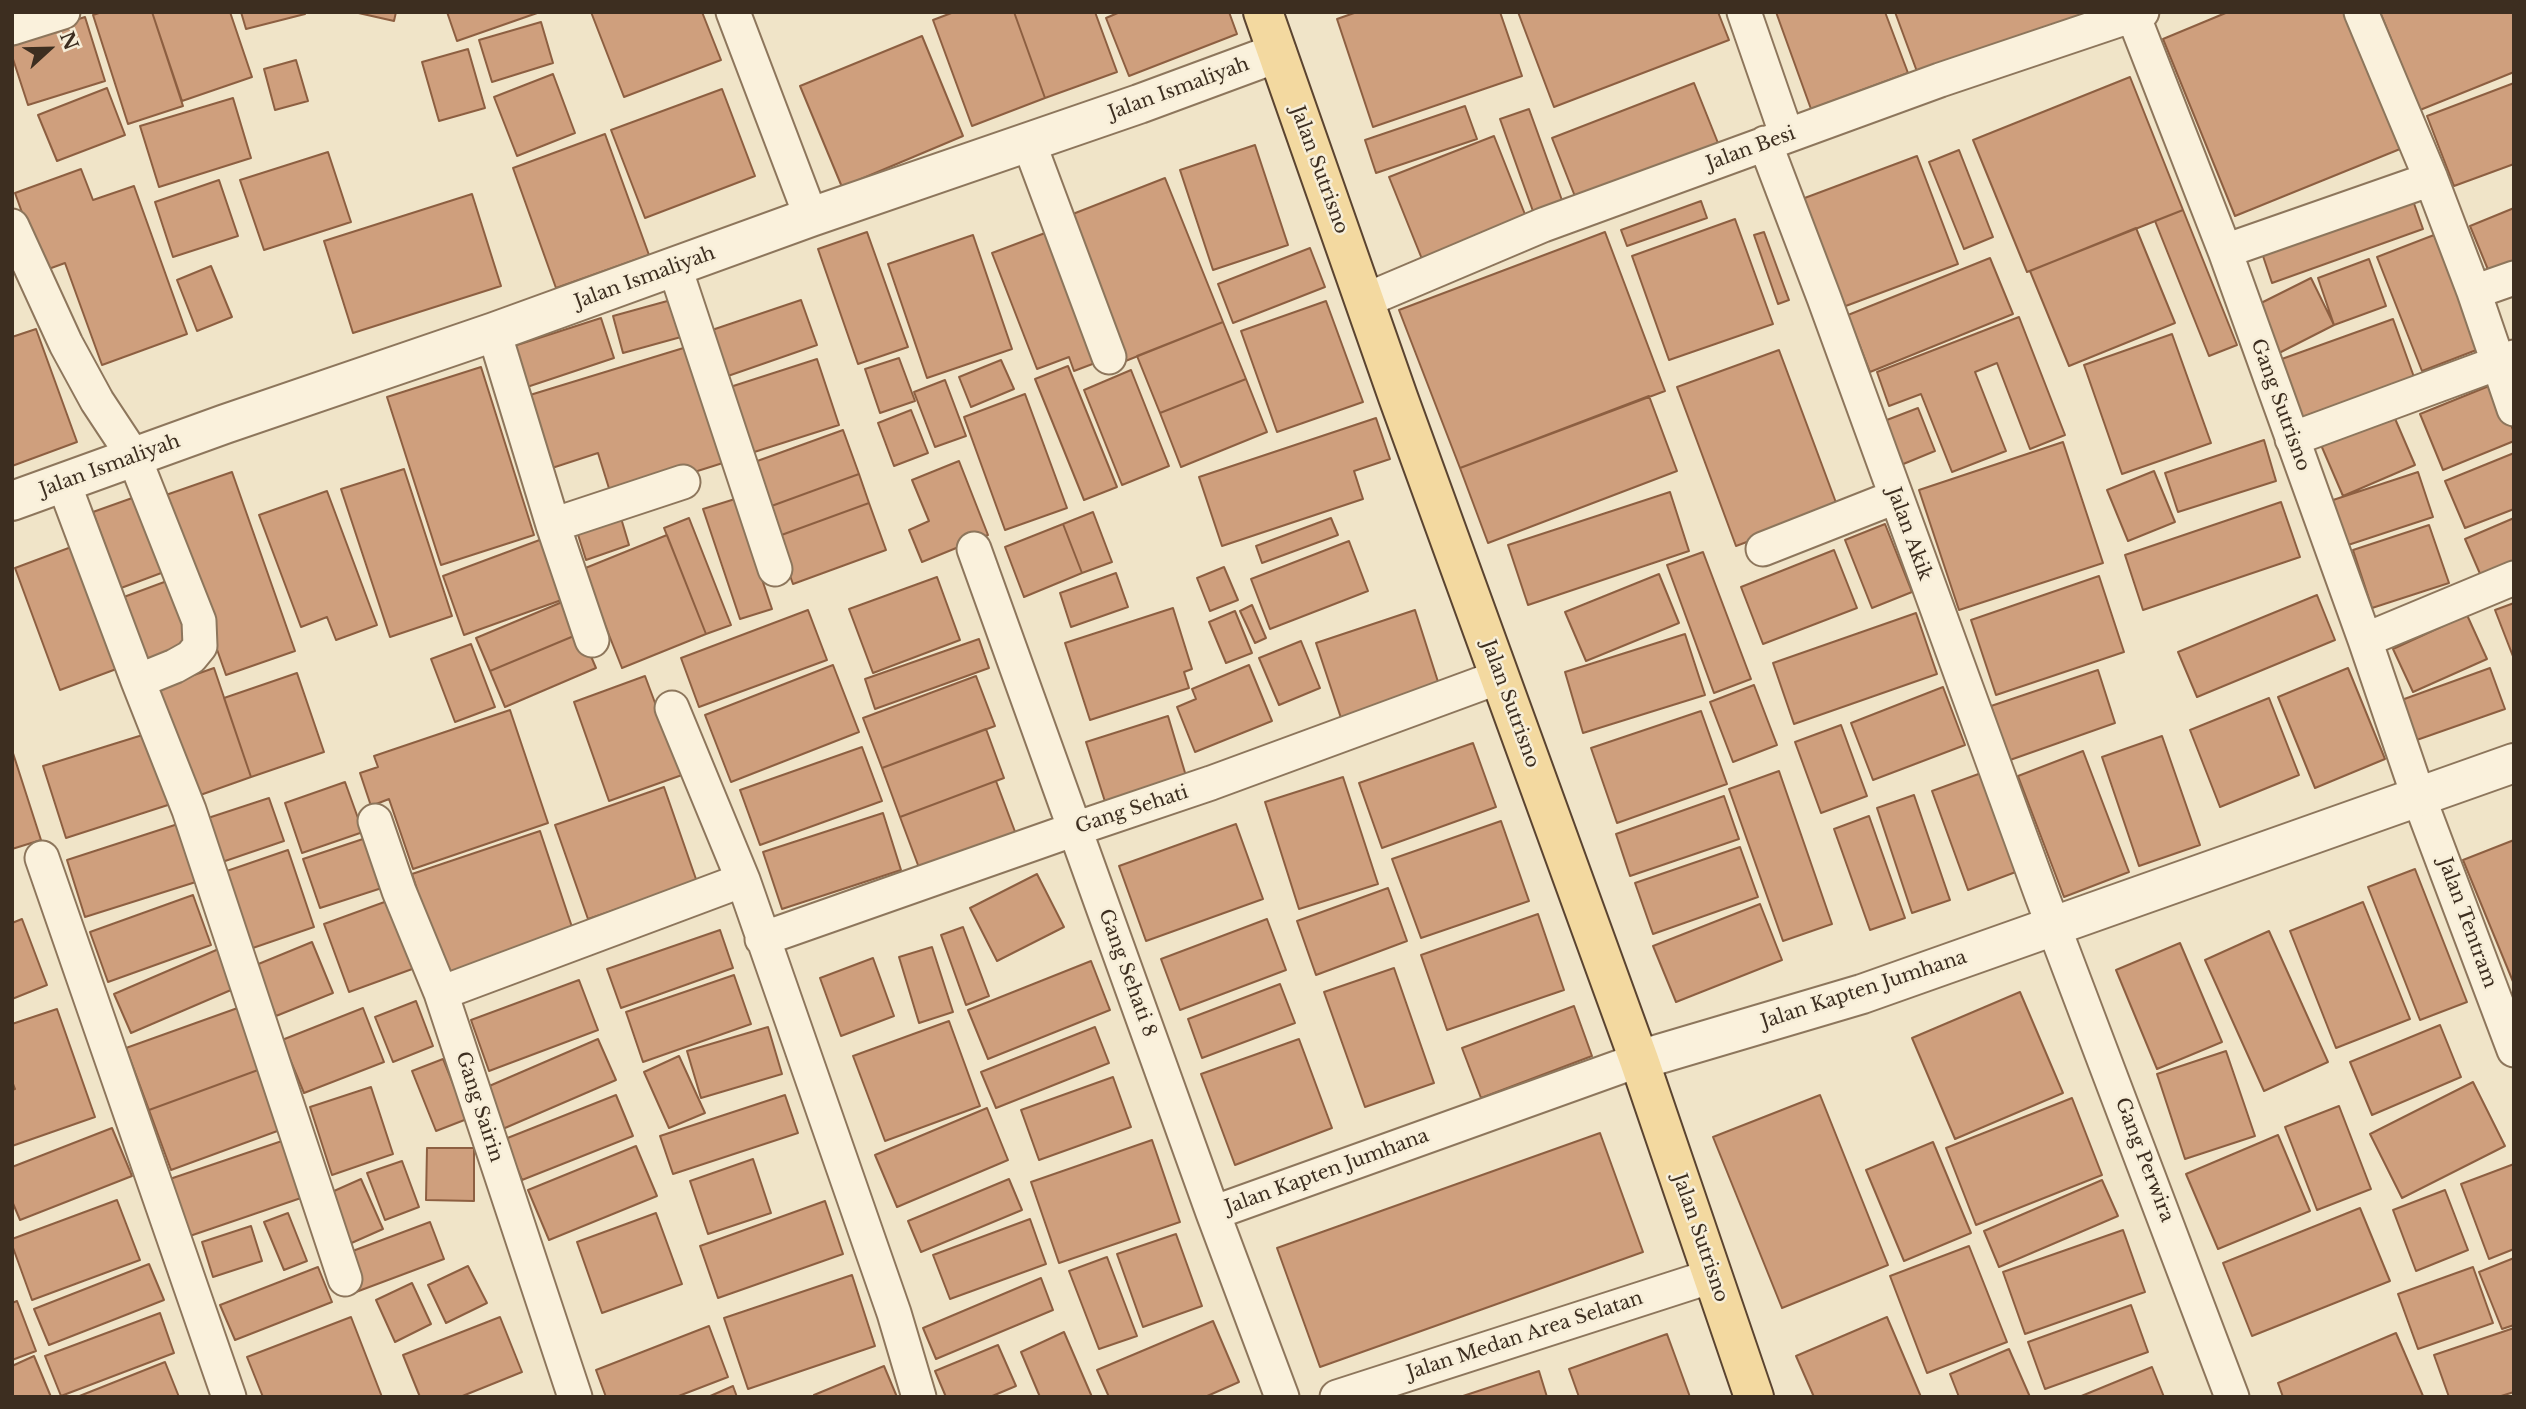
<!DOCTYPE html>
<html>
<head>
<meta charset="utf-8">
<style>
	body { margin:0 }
	#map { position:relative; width:2526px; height:1409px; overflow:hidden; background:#f0e4c8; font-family:"Libre Baskerville",serif }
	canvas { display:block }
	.frame { position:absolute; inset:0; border:14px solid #3d2e20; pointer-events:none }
	.north { position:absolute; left:14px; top:14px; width:70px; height:70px; -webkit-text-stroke:5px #f7eed8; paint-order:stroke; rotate:68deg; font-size:19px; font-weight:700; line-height:28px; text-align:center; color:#3d2e20 }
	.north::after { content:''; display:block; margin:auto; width:24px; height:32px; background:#3d2e20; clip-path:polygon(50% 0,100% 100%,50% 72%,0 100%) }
</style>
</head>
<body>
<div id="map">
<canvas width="2526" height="1409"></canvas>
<div class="frame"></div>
<div class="north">N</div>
</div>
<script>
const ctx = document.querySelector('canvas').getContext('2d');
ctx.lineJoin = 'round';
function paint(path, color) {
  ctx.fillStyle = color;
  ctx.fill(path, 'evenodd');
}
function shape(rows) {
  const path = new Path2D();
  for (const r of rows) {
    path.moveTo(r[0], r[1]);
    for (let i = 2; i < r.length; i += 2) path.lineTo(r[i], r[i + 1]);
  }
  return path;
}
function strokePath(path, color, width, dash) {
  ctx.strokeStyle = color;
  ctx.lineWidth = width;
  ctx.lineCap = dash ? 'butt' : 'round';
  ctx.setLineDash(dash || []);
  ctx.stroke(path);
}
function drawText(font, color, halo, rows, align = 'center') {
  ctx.font = font + ' "Libre Baskerville",serif';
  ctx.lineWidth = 5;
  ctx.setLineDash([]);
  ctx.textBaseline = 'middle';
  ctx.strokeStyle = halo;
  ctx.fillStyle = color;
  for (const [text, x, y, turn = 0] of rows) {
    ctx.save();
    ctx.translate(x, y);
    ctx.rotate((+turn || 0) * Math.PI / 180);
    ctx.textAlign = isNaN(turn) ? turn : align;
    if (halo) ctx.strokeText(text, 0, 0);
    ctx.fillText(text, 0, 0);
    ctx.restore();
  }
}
const building = shape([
	[102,12,152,12,183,106,128,124,93,15,102,12],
	[152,12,230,12,252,77,182,101,152,12],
	[241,12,305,12,305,14,246,29,241,12],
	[354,12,396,12,394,21,354,12],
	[447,12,540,12,457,41,447,12],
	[591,12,702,12,721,60,624,97,591,12],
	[954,12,1014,12,1045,98,972,126,933,20,954,12],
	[1014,12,1095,12,1117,72,1045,98,1014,12],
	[1120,12,1229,12,1237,34,1129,76,1106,18,1120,12],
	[1357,12,1500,12,1522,76,1373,127,1337,19,1357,12],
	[1518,12,1718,12,1729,40,1554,107,1518,12],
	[1776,12,1885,12,1908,73,1811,109,1776,12],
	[1895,12,2098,12,1919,77,1895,12],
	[2228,12,2350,12,2405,147,2235,216,2163,39,2228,12],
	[2380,12,2514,12,2514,72,2420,110,2380,12],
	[85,17,105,81,28,105,12,56,12,40,85,17],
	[541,22,553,63,492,82,479,40,541,22],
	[922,36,963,136,842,187,800,86,922,36],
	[468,49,485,108,439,121,422,62,468,49],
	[296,60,308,101,275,110,264,69,296,60],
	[553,74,575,133,517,156,494,97,553,74],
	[2130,77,2183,210,2027,272,1973,140,2130,77],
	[1694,83,1720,148,1578,204,1552,138,1694,83],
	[2514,83,2514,164,2454,186,2427,116,2514,83],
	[107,88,125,135,57,161,38,115,107,88],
	[722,89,755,176,645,218,611,130,722,89],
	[233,98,251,158,159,187,140,126,233,98],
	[1465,106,1477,139,1376,173,1365,140,1465,106],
	[1529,109,1563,203,1534,214,1500,119,1529,109],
	[605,134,649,255,556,288,513,168,605,134],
	[1494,136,1528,222,1424,264,1389,177,1494,136],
	[1255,145,1288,245,1213,270,1180,170,1255,145],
	[1959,150,1993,237,1964,249,1929,162,1959,150],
	[328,152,351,222,264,250,240,180,328,152],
	[1917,156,1958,264,1843,307,1802,199,1917,156],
	[81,169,93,200,134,186,187,334,102,365,65,263,43,271,15,193,81,169],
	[1165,178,1223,322,1118,364,1060,219,1165,178],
	[219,180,238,236,173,257,155,202,219,180],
	[472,194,501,286,353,333,324,241,472,194],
	[2411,195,2423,229,2272,283,2261,250,2411,195],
	[1701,201,1707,218,1627,246,1621,230,1701,201],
	[2514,208,2514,261,2489,272,2470,226,2514,208],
	[2183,210,2237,345,2209,356,2155,221,2183,210],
	[1735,219,1773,324,1669,360,1632,256,1735,219],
	[2136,228,2175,323,2069,366,2030,271,2136,228],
	[1053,230,1103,360,1074,371,1069,357,1037,369,992,253,1053,230],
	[867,232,908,347,858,364,818,249,867,232],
	[1605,232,1665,391,1460,468,1399,310,1605,232],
	[1764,232,1789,300,1778,304,1754,235,1764,232],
	[973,235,1012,349,927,378,888,264,973,235],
	[2434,235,2479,349,2422,371,2377,257,2434,235],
	[1310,248,1325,287,1233,323,1218,284,1310,248],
	[1990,258,2013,314,1870,372,1848,315,1990,258],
	[2369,259,2386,306,2334,325,2318,278,2369,259],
	[211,266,232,317,197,331,177,280,211,266],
	[2311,278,2334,325,2279,353,2255,306,2311,278],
	[671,300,681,337,623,353,613,316,671,300],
	[801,300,817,345,725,377,709,331,801,300],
	[1326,301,1363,402,1277,432,1241,331,1326,301],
	[2019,317,2065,435,2030,449,1997,363,1975,372,2006,451,1952,472,1921,394,1889,406,1877,372,2019,317],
	[601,318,614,358,527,387,514,346,601,318],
	[2393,319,2414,377,2300,418,2279,360,2393,319],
	[1223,322,1246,379,1160,413,1137,356,1223,322],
	[36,329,77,442,12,466,12,337,36,329],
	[2172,334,2211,443,2122,474,2084,365,2172,334],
	[690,346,726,462,612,498,598,453,552,468,530,395,690,346],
	[1779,350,1838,508,1736,546,1677,387,1779,350],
	[899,358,915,401,880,413,865,369,899,358],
	[817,359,839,425,748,454,727,388,817,359],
	[1001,360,1014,389,971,407,959,377,1001,360],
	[1068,366,1117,487,1084,500,1035,379,1068,366],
	[481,367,534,535,441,565,387,397,481,367],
	[1131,370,1169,466,1122,485,1084,390,1131,370],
	[1246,379,1267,432,1181,467,1160,413,1246,379],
	[945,380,966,436,935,447,914,392,945,380],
	[2494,384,2514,432,2514,441,2443,470,2420,414,2494,384],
	[1025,394,1067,508,1005,530,964,417,1025,394],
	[1649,396,1677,471,1488,543,1460,468,1649,396],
	[1918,408,1935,451,1896,467,1879,423,1918,408],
	[911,410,928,453,894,466,878,423,911,410],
	[2393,414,2415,465,2343,496,2321,445,2393,414],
	[1376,418,1390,459,1354,471,1363,499,1222,546,1199,477,1376,418],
	[843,430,859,474,766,508,749,464,843,430],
	[2264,440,2276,481,2178,512,2165,473,2264,440],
	[2063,442,2103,563,1959,610,1919,490,2063,442],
	[2514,453,2514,509,2465,528,2445,481,2514,453],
	[959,461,988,535,922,562,909,530,929,521,912,480,959,461],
	[404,469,452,616,390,637,341,489,404,469],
	[2154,471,2175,522,2128,541,2107,490,2154,471],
	[232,472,295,651,226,675,163,496,232,472],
	[2418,472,2433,517,2345,546,2330,501,2418,472],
	[859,474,869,503,776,537,766,508,859,474],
	[327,491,377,625,336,640,327,617,301,627,259,515,327,491],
	[1670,492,1689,551,1528,605,1508,545,1670,492],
	[135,497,164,572,121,588,93,512,135,497],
	[735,499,772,609,740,619,703,509,735,499],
	[2281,502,2300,557,2143,610,2125,555,2281,502],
	[869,503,886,550,793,584,776,537,869,503],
	[618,508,629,545,586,560,574,522,618,508],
	[1093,512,1112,562,1082,573,1063,524,1093,512],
	[689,518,731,625,706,634,664,528,689,518],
	[1331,518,1338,535,1262,563,1256,546,1331,518],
	[2514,518,2514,569,2484,583,2465,539,2514,518],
	[1063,524,1082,573,1024,597,1005,547,1063,524],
	[1885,524,1912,592,1872,608,1845,540,1885,524],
	[2429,525,2449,583,2372,608,2353,550,2429,525],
	[667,535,706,634,622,668,583,569,667,535],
	[545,538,567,598,464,635,443,576,545,538],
	[1349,541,1368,591,1270,629,1251,579,1349,541],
	[74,546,119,668,60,690,15,568,74,546],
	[1834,550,1857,608,1763,644,1741,587,1834,550],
	[1703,552,1751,679,1714,693,1667,565,1703,552],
	[1224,567,1238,600,1210,611,1197,578,1224,567],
	[1116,573,1128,607,1071,627,1060,593,1116,573],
	[1659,574,1679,623,1586,661,1565,612,1659,574],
	[2099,576,2124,652,1996,695,1971,620,2099,576],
	[937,577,960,640,873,673,849,609,937,577],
	[167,581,192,646,138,666,113,601,167,581],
	[2317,595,2335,640,2197,697,2178,652,2317,595],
	[567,600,581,633,490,671,476,638,567,600],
	[2514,603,2514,659,2495,610,2514,603],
	[1252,605,1266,638,1255,643,1240,611,1252,605],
	[1173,608,1192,669,1184,672,1189,688,1090,720,1065,643,1173,608],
	[808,610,827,660,699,707,681,658,808,610],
	[1415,610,1440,688,1342,721,1316,643,1415,610],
	[1235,611,1252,653,1226,663,1209,622,1235,611],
	[1916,613,1937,674,1794,724,1773,663,1916,613],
	[2467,615,2487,659,2413,692,2393,649,2467,615],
	[581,633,596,668,505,707,490,671,581,633],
	[1685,634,1705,695,1583,733,1565,672,1685,634],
	[979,639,989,668,875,709,865,679,979,639],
	[1301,641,1320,688,1279,705,1259,658,1301,641],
	[471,644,495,707,455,722,431,659,471,644],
	[833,665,859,732,731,782,705,715,833,665],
	[1249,665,1272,721,1195,752,1177,707,1196,699,1192,689,1249,665],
	[214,668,251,777,189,799,151,690,214,668],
	[2348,668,2385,759,2315,788,2278,697,2348,668],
	[2490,668,2505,709,2411,742,2396,702,2490,668],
	[2098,670,2115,723,2010,760,1991,706,2098,670],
	[297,673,324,752,251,777,224,698,297,673],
	[645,676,682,775,609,801,574,702,645,676],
	[976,676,995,726,882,768,863,718,976,676],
	[1754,685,1777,745,1733,762,1710,702,1754,685],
	[1943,687,1965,745,1873,780,1851,723,1943,687],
	[2269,698,2299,775,2220,807,2190,730,2269,698],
	[510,710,548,823,413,869,389,799,371,806,360,773,378,767,374,756,510,710],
	[1701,711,1727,784,1617,823,1591,748,1701,711],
	[1168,716,1189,786,1108,811,1086,742,1168,716],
	[1841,725,1867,796,1821,813,1795,742,1841,725],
	[986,729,1004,778,900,817,882,768,986,729],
	[149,733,171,804,66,838,43,766,149,733],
	[2162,736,2200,845,2139,866,2102,757,2162,736],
	[1473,743,1496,807,1382,848,1359,783,1473,743],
	[862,747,882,801,760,845,740,790,862,747],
	[12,750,41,840,12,849,12,750],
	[2083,751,2129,872,2064,897,2018,776,2083,751],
	[1779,771,1832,924,1783,941,1729,789,1779,771],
	[1984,772,2021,870,1968,890,1932,791,1984,772],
	[1343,777,1378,884,1299,909,1265,802,1343,777],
	[996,781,1017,837,921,873,900,817,996,781],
	[345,782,363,832,302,853,285,803,345,782],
	[664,787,697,882,588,919,555,825,664,787],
	[1914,795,1950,900,1912,913,1877,808,1914,795],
	[1724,796,1739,839,1630,876,1616,834,1724,796],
	[269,798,284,841,222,862,208,818,269,798],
	[883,813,901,870,782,909,763,852,883,813],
	[1869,816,1905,918,1870,930,1834,829,1869,816],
	[1501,821,1529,901,1421,938,1392,859,1501,821],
	[181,823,199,881,85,917,67,860,181,823],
	[1236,824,1263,899,1146,941,1119,866,1236,824],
	[540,831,574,933,445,976,412,874,540,831],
	[369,837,385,887,320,908,303,859,369,837],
	[2514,840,2514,984,2463,860,2514,840],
	[1740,847,1758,897,1653,934,1635,883,1740,847],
	[288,850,314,927,244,951,218,874,288,850],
	[2415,869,2467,1002,2420,1020,2368,887,2415,869],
	[1037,874,1064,927,997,961,970,908,1037,874],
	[1388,888,1407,941,1316,975,1297,921,1388,888],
	[193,895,211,945,108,982,90,932,193,895],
	[390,900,415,968,349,992,324,924,390,900],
	[2363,902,2410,1019,2336,1048,2290,931,2363,902],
	[1760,904,1782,960,1676,1002,1653,946,1760,904],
	[1538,914,1564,990,1447,1030,1421,955,1538,914],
	[22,919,47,985,12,999,12,923,22,919],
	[1267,919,1286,970,1180,1010,1161,959,1267,919],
	[963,927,989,996,966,1005,941,935,963,927],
	[720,930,733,968,621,1008,607,969,720,930],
	[2269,931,2328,1062,2264,1091,2205,960,2269,931],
	[312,942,333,993,276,1016,256,965,312,942],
	[2180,943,2222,1042,2157,1069,2116,970,2180,943],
	[932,947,953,1012,919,1023,899,957,932,947],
	[221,948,238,987,131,1033,114,994,221,948],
	[873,958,894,1016,841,1036,820,978,873,958],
	[1091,961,1110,1010,988,1059,968,1010,1091,961],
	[1394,968,1434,1083,1365,1107,1324,992,1394,968],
	[734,975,751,1024,643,1062,626,1012,734,975],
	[579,980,598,1030,489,1071,471,1020,579,980],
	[1280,984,1295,1023,1202,1058,1188,1019,1280,984],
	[2020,992,2063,1093,1955,1139,1912,1038,2020,992],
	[416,1001,433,1046,393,1062,375,1017,416,1001],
	[246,1005,269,1066,149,1110,126,1048,246,1005],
	[1574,1006,1592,1056,1481,1098,1462,1048,1574,1006],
	[363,1008,384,1062,304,1093,282,1040,363,1008],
	[57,1009,95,1117,12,1146,12,1090,15,1089,12,1081,12,1024,57,1009],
	[949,1021,980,1106,885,1141,853,1056,949,1021],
	[2440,1025,2461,1077,2372,1115,2350,1062,2440,1025],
	[768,1027,782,1074,701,1098,687,1051,768,1027],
	[1095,1027,1109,1063,996,1108,981,1072,1095,1027],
	[598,1039,616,1080,498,1131,480,1090,598,1039],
	[1299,1039,1332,1128,1235,1165,1201,1074,1299,1039],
	[2226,1051,2255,1136,2185,1159,2157,1074,2226,1051],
	[679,1056,705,1113,669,1128,644,1072,679,1056],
	[443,1059,467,1119,436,1131,412,1071,443,1059],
	[269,1066,291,1126,171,1170,149,1110,269,1066],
	[1113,1077,1131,1127,1039,1160,1021,1110,1113,1077],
	[2473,1082,2505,1146,2402,1198,2370,1134,2473,1082],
	[371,1087,393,1154,332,1175,310,1107,371,1087],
	[616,1095,633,1136,522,1180,505,1139,616,1095],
	[785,1095,798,1133,673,1174,660,1136,785,1095],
	[1820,1095,1888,1265,1782,1308,1713,1137,1820,1095],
	[2072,1098,2102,1175,1976,1225,1946,1148,2072,1098],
	[2339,1106,2371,1189,2317,1210,2285,1127,2339,1106],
	[987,1108,1008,1160,897,1207,875,1155,987,1108],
	[112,1128,132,1176,20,1220,12,1201,12,1167,112,1128],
	[1600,1133,1643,1252,1320,1367,1277,1248,1600,1133],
	[2278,1135,2310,1211,2218,1249,2186,1174,2278,1135],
	[1152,1140,1180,1222,1059,1263,1031,1182,1152,1140],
	[282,1141,301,1198,181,1239,161,1182,282,1141],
	[1933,1142,1971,1233,1904,1261,1866,1170,1933,1142],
	[636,1146,657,1196,549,1240,528,1190,636,1146],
	[427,1148,474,1148,474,1201,426,1200,427,1148],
	[753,1159,771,1213,708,1234,690,1181,753,1159],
	[402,1161,419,1207,385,1220,367,1173,402,1161],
	[2514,1164,2514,1249,2489,1259,2461,1184,2514,1164],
	[361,1179,383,1229,347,1245,325,1195,361,1179],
	[1009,1179,1022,1210,921,1252,908,1221,1009,1179],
	[2102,1180,2118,1216,1999,1267,1984,1231,2102,1180],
	[2445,1190,2468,1250,2416,1271,2393,1210,2445,1190],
	[117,1200,140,1260,32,1300,12,1245,12,1239,117,1200],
	[825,1201,843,1254,718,1298,700,1246,825,1201],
	[2360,1208,2390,1281,2252,1336,2223,1263,2360,1208],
	[288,1213,307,1261,284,1270,264,1222,288,1213],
	[656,1213,682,1284,602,1313,577,1242,656,1213],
	[1030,1219,1046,1264,950,1299,933,1255,1030,1219],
	[430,1222,444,1259,356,1292,342,1255,430,1222],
	[251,1226,262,1261,213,1277,202,1242,251,1226],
	[2123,1230,2145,1292,2025,1334,2003,1272,2123,1230],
	[1176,1234,1202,1306,1143,1327,1117,1254,1176,1234],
	[1969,1246,2007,1342,1927,1373,1890,1276,1969,1246],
	[1107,1257,1137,1336,1099,1349,1069,1271,1107,1257],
	[2514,1258,2514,1325,2502,1329,2479,1272,2514,1258],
	[149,1264,164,1300,49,1345,34,1309,149,1264],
	[468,1266,487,1303,446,1323,428,1285,468,1266],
	[318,1267,332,1302,235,1340,220,1305,318,1267],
	[2473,1267,2493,1323,2418,1349,2398,1294,2473,1267],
	[852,1275,875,1346,748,1389,724,1318,852,1275],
	[1041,1278,1053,1310,936,1359,923,1328,1041,1278],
	[412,1283,431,1324,395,1342,376,1300,412,1283],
	[17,1301,36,1351,12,1360,12,1303,17,1301],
	[2131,1305,2148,1352,2045,1389,2028,1342,2131,1305],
	[160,1313,174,1353,61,1396,45,1356,160,1313],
	[351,1317,382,1397,263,1397,247,1357,351,1317],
	[500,1317,522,1372,460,1397,420,1397,403,1355,500,1317],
	[1887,1317,1921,1397,1814,1397,1796,1356,1887,1317],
	[1213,1321,1239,1382,1205,1397,1109,1397,1097,1370,1213,1321],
	[709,1326,728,1377,676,1397,606,1397,596,1370,709,1326],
	[2514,1328,2514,1392,2498,1397,2449,1397,2434,1355,2514,1328],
	[1064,1332,1092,1397,1040,1397,1021,1352,1064,1332],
	[2396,1333,2423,1396,2283,1397,2278,1383,2396,1333],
	[1667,1334,1690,1397,1579,1397,1569,1369,1667,1334],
	[998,1345,1016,1386,990,1397,946,1397,935,1371,998,1345],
	[2009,1349,2030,1397,1959,1397,1950,1374,2009,1349],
	[34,1356,51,1397,12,1397,12,1366,34,1356],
	[165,1362,179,1397,77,1397,165,1362],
	[884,1366,897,1397,815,1397,814,1395,884,1366],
	[2152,1367,2164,1397,2079,1397,2152,1367],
	[1539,1371,1547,1397,1460,1397,1539,1371],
	[733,1386,737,1397,708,1397,733,1386]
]);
paint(building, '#cf9f7d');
strokePath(building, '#8d5f41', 2);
const minor = shape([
	[733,12,811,217],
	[1744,12,1787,136],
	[2361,12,2431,179,2474,292,2514,409],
	[2133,15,2225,251,2365,640,2419,798,2514,1050],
	[12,28,63,12],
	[1029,143,1109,357],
	[1765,143,1824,298,2042,896,2232,1397],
	[12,226,66,344,97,401,134,457,199,621,200,646,191,657,175,666,138,681],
	[2225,251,2431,179],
	[675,268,775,569],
	[2474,292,2514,278],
	[1366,300,1543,225,1940,80,2142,12],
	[494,332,553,525,592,640],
	[2292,439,2514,357],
	[64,484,138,681,189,810,345,1279],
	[553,525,683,482],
	[974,549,1213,1213,1282,1397],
	[1763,549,1895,497],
	[2365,640,2514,578],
	[672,708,743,880,894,1313,919,1397],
	[375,821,399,891,441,993,575,1397],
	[42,858,229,1397],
	[762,939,1075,829,1211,783,1499,677],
	[441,993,743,880],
	[1213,1213,1639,1060],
	[1337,1397,1712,1276]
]);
const tertiary = shape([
	[12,501,225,424,494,332,811,217,1139,104,1277,53],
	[1639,1060,1862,994,2514,763]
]);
const primary = shape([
	[1263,12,1398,397,1639,1060,1754,1397]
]);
strokePath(minor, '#8d765c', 37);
strokePath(tertiary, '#8d765c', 42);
strokePath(primary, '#5b4430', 42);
strokePath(minor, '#faf1dc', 33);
strokePath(tertiary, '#faf1dc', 38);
strokePath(primary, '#f3d9a0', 38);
drawText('19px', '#3d2e20', '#f7eed8', [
	["Jalan Ismaliyah",1179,89,-20],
	["Jalan Besi",1751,149,-20],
	["Jalan Sutrisno",1319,170,70],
	["Jalan Ismaliyah",645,278,-20],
	["Gang Sutrisno",2280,405,70],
	["Jalan Ismaliyah",110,466,-20],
	["Jalan Akik",1909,534,70],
	["Jalan Sutrisno",1510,704,70],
	["Gang Sehati",1132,810,-18],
	["Jalan Tentram",2467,923,70],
	["Gang Sehati 8",1127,973,70],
	["Jalan Kapten Jumhana",1864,990,-18],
	["Gang Sairin",479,1107,72],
	["Gang Perwira",2144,1160,69],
	["Jalan Kapten Jumhana",1327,1172,-20],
	["Jalan Sutrisno",1700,1238,71],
	["Jalan Medan Area Selatan",1525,1336,-18]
]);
</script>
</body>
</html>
